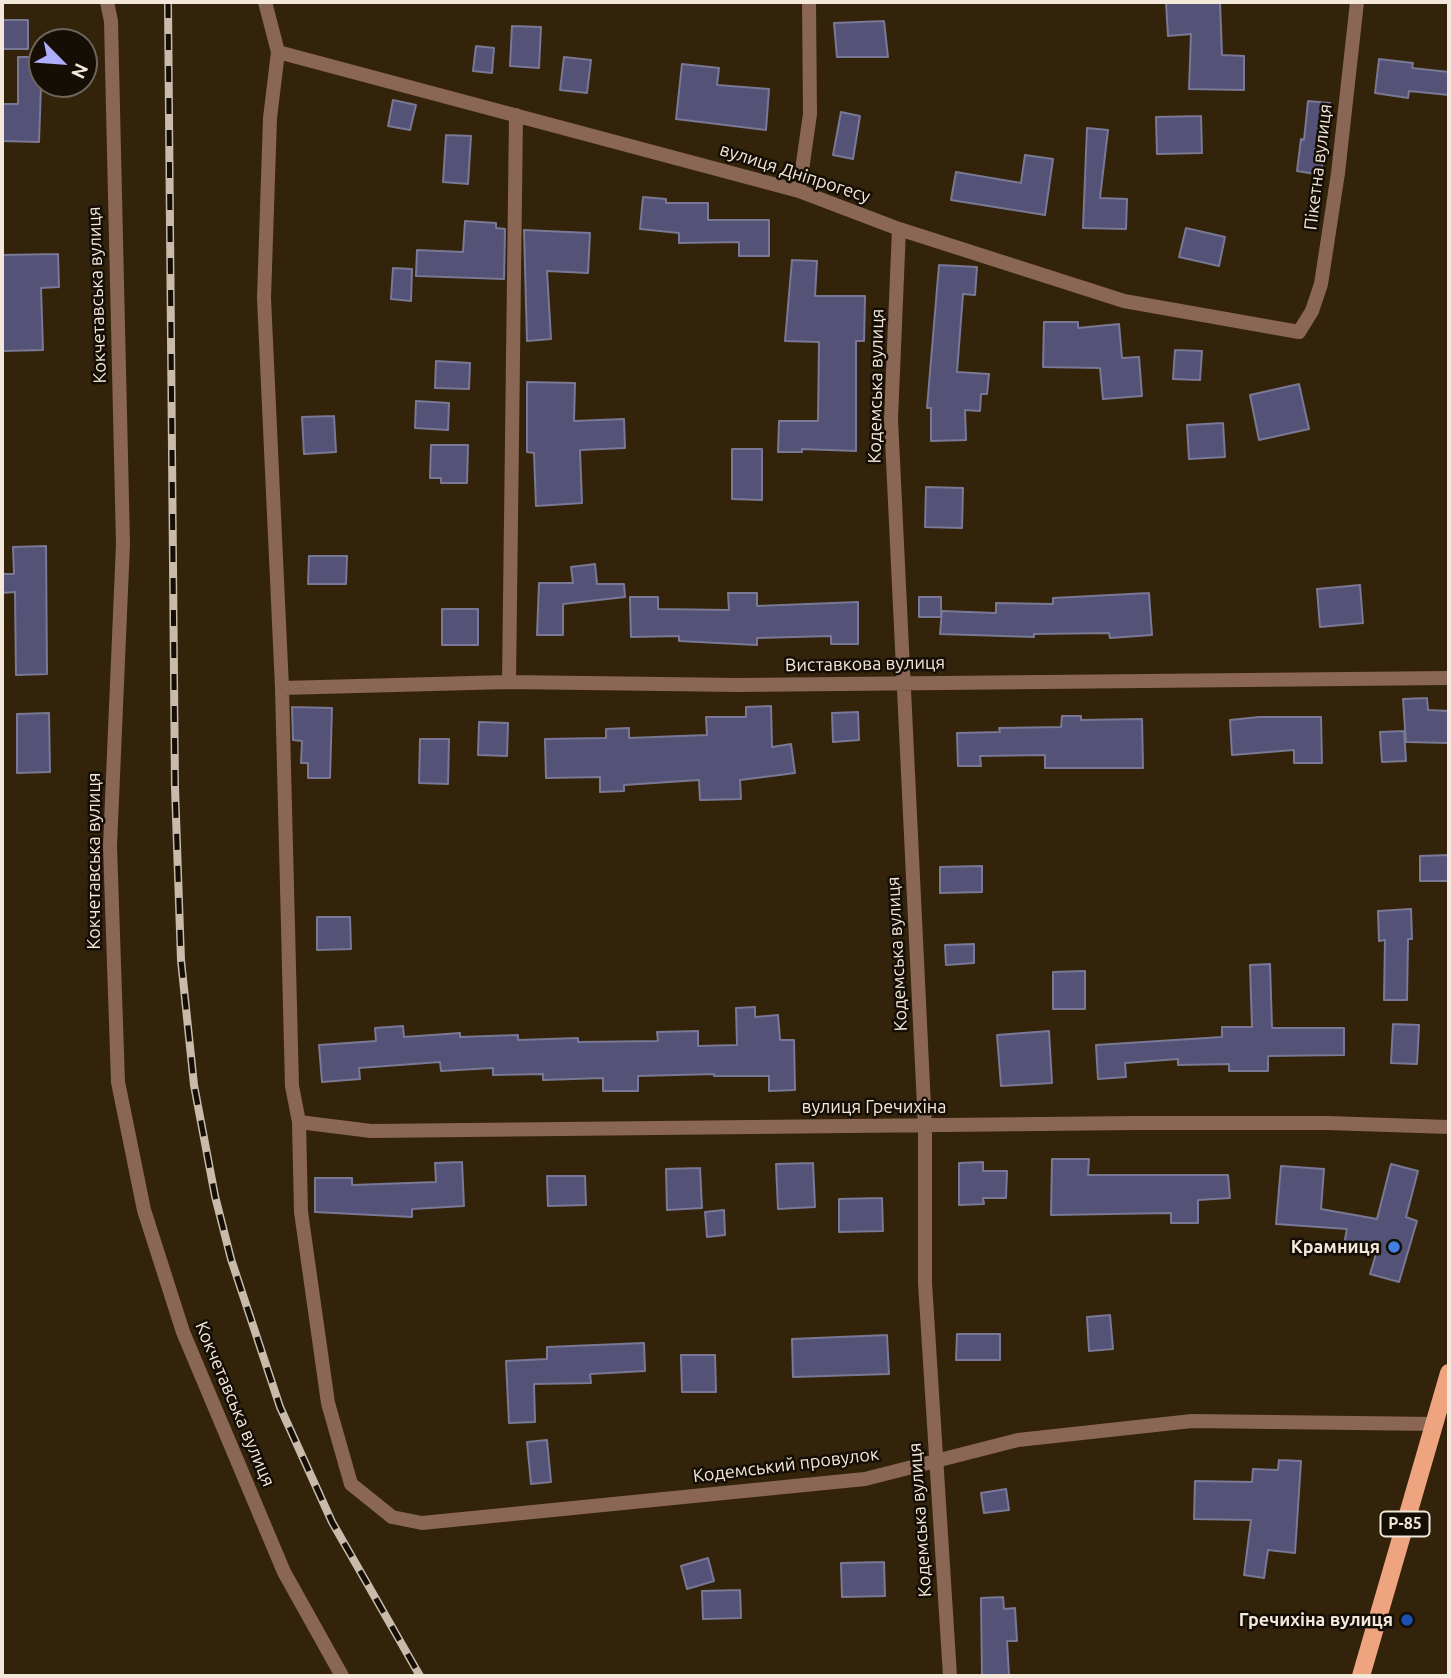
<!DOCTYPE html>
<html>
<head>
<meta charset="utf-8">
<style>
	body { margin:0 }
	#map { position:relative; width:1451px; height:1678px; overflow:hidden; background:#34230b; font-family:Ubuntu,sans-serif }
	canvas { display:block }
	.frame { position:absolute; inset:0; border:4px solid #f3e8da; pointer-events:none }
	.north { position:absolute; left:28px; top:28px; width:70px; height:70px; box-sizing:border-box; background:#150e05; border:2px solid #6e655a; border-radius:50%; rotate:115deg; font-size:19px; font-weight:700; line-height:28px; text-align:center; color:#f3e8da }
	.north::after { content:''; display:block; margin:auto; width:24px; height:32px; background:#aeaefa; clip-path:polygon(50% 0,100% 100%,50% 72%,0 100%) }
</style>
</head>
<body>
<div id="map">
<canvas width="1451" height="1678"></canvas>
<div class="frame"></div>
<div class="north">N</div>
</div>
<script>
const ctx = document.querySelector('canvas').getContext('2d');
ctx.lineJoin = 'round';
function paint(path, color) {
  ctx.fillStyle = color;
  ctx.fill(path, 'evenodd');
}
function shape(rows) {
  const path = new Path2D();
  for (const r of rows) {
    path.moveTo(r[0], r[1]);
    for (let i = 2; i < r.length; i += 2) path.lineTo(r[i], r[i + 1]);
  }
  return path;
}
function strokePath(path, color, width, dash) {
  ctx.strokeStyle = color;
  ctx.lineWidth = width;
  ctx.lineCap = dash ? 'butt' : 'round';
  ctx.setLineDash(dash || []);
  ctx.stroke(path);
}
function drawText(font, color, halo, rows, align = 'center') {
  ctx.font = font + ' Ubuntu,sans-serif';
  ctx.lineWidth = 5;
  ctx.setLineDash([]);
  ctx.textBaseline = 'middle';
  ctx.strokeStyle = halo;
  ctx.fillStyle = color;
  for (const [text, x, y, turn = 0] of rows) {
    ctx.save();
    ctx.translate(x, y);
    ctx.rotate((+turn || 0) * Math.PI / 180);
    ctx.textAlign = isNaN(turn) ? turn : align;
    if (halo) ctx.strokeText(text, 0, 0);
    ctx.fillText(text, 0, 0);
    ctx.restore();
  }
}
const building = shape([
	[1166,2,1220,2,1222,55,1244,56,1244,90,1189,89,1191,34,1168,36,1166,2],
	[2,20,28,20,28,49,2,49,2,20],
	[884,21,888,57,837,57,834,23,884,21],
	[512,26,541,27,539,68,510,66,512,26],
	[476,46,494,48,492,73,473,71,476,46],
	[18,57,42,57,39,142,2,141,2,104,18,104,18,57],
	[564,57,591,60,587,93,560,90,564,57],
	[1379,59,1413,63,1412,68,1449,72,1449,95,1409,91,1408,98,1375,93,1379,59],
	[682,64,719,68,717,85,769,89,766,130,676,119,682,64],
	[393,100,416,105,410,130,388,126,393,100],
	[1308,101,1330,103,1321,175,1297,171,1301,139,1304,140,1308,101],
	[841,112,860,116,853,159,833,155,841,112],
	[1201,116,1202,153,1157,154,1156,117,1201,116],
	[1087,128,1108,130,1100,198,1127,199,1126,229,1083,228,1087,128],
	[446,135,471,136,468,184,443,182,446,135],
	[1025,155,1053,159,1045,215,951,200,956,172,1021,183,1025,155],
	[643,197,666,199,666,203,708,203,708,220,769,220,769,256,739,256,739,242,679,243,679,233,640,229,643,197],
	[465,221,496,223,496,228,505,229,504,279,416,276,417,250,463,252,465,221],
	[1186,228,1225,237,1219,266,1179,257,1186,228],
	[524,230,590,233,588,273,547,271,551,339,527,341,524,230],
	[58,254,59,287,41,288,43,350,3,351,2,255,58,254],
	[792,260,817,261,815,296,865,296,864,341,856,341,856,451,802,449,802,452,778,452,779,421,818,421,819,342,785,341,792,260],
	[939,265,977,267,975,295,963,294,957,372,989,374,987,394,981,394,980,411,965,410,966,440,931,441,931,408,927,408,939,265],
	[393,268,412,269,411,301,391,299,393,268],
	[1044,322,1078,322,1078,328,1119,324,1122,358,1139,357,1142,396,1103,399,1100,368,1043,367,1044,322],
	[1175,350,1202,351,1200,380,1173,379,1175,350],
	[436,361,470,363,469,389,435,388,436,361],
	[527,382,575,383,574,421,624,419,625,448,580,450,582,503,536,506,534,453,527,452,527,382],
	[1299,384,1309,429,1259,440,1250,395,1299,384],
	[416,401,449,403,448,430,415,428,416,401],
	[334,416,336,452,304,454,302,417,334,416],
	[1223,423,1225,457,1189,459,1187,425,1223,423],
	[431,445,468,445,467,483,441,483,441,478,430,478,431,445],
	[732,449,762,449,762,500,732,499,732,449],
	[926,487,963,488,962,528,925,527,926,487],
	[46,546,47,674,16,675,15,592,2,593,2,574,14,574,13,547,46,546],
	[309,556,347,556,346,584,308,584,309,556],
	[595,564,597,584,624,584,625,597,563,604,563,635,537,635,539,583,573,583,571,567,595,564],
	[1360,585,1363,623,1320,627,1317,589,1360,585],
	[728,593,757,593,757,606,858,602,858,644,831,644,831,636,757,638,757,645,679,641,679,636,631,637,630,597,658,597,658,609,729,610,728,593],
	[1149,593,1152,635,1110,638,1109,633,1034,634,1034,637,940,634,942,611,996,613,996,603,1053,604,1053,598,1149,593],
	[919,597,941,597,941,617,919,617,919,597],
	[442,609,478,609,478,645,442,645,442,609],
	[1427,698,1428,710,1449,711,1449,743,1406,742,1403,699,1427,698],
	[771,706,772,747,791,744,795,773,740,780,741,799,700,800,699,780,624,785,624,791,600,792,600,777,546,778,545,739,606,738,606,729,629,728,629,738,707,735,706,717,746,717,746,707,771,706],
	[292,707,332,708,330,778,308,778,308,763,301,763,302,741,293,740,292,707],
	[858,712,859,740,833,742,832,713,858,712],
	[49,713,50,772,17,773,17,714,49,713],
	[1062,716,1081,716,1081,720,1142,719,1143,768,1045,768,1045,755,980,756,981,766,958,766,957,733,1000,732,999,728,1061,727,1062,716],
	[1259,717,1321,717,1322,763,1294,763,1294,750,1232,755,1230,720,1259,717],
	[479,722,508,723,507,756,478,755,479,722],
	[1404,731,1406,761,1382,762,1380,732,1404,731],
	[420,739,449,739,448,784,419,783,420,739],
	[1449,855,1449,881,1420,881,1420,856,1449,855],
	[982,866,982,892,940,893,940,867,982,866],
	[1411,909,1412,939,1408,939,1407,1000,1384,1000,1385,940,1379,941,1378,911,1411,909],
	[317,917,350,917,351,949,317,950,317,917],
	[974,944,974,963,946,965,945,945,974,944],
	[1270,964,1272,1028,1344,1028,1344,1055,1268,1056,1268,1071,1229,1071,1229,1064,1178,1065,1178,1059,1125,1063,1126,1077,1098,1079,1096,1045,1222,1037,1222,1027,1252,1027,1250,965,1270,964],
	[1085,971,1085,1009,1053,1009,1053,972,1085,971],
	[755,1007,755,1017,778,1015,780,1040,794,1040,795,1090,769,1091,769,1076,714,1076,714,1074,638,1076,638,1091,603,1091,603,1078,543,1080,543,1074,493,1075,493,1068,441,1071,440,1062,359,1068,360,1079,322,1082,319,1045,376,1041,375,1028,403,1026,404,1037,460,1033,460,1037,518,1035,518,1040,578,1038,578,1042,658,1041,657,1032,698,1031,698,1046,737,1045,736,1008,755,1007],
	[1393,1024,1419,1025,1417,1064,1391,1063,1393,1024],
	[1049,1031,1052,1083,1001,1086,997,1035,1049,1031],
	[1052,1159,1089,1159,1088,1175,1228,1175,1230,1198,1198,1200,1198,1223,1171,1223,1171,1213,1051,1215,1052,1159],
	[462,1162,464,1206,412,1209,412,1217,315,1212,315,1178,352,1178,352,1185,436,1182,435,1163,462,1162],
	[983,1162,983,1171,1007,1171,1006,1198,983,1198,984,1204,959,1205,959,1163,983,1162],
	[813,1163,815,1207,778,1209,776,1164,813,1163],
	[1391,1164,1418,1171,1406,1217,1417,1221,1399,1282,1370,1274,1377,1251,1344,1245,1347,1229,1276,1224,1281,1166,1324,1169,1321,1209,1377,1219,1391,1164],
	[700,1168,702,1208,667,1210,666,1169,700,1168],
	[547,1176,585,1176,586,1205,548,1206,547,1176],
	[882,1198,883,1231,839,1232,839,1199,882,1198],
	[724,1210,725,1235,707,1237,705,1212,724,1210],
	[1110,1315,1113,1349,1089,1351,1087,1317,1110,1315],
	[957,1334,1000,1334,1000,1360,956,1360,957,1334],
	[887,1335,889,1374,793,1377,792,1339,887,1335],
	[644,1343,645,1371,590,1374,591,1383,534,1384,535,1422,509,1423,506,1361,547,1359,547,1347,644,1343],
	[681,1355,715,1355,716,1392,682,1392,681,1355],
	[547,1440,551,1482,531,1484,527,1442,547,1440],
	[1279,1460,1301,1461,1295,1553,1268,1550,1264,1578,1244,1575,1251,1520,1194,1519,1195,1481,1252,1482,1253,1469,1278,1470,1279,1460],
	[1006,1489,1009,1510,984,1513,981,1493,1006,1489],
	[708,1558,714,1581,687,1589,681,1566,708,1558],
	[884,1562,885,1596,842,1597,841,1563,884,1562],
	[740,1590,741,1618,703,1619,702,1591,740,1590],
	[1003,1597,1004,1609,1015,1608,1017,1641,1007,1641,1009,1675,982,1676,981,1598,1003,1597]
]);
paint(building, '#545276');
strokePath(building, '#797895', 2);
strokePath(shape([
	[107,2,111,21,123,544,110,846,118,1082,144,1210,183,1332,284,1572,342,1676],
	[265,2,278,52,270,118,264,298,282,688,292,1086,299,1122,301,1212,328,1403,351,1484,392,1517,422,1523,865,1479,1018,1440,1192,1421,1435,1424],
	[278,52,799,191,899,229,1124,301,1299,332,1312,311,1321,284,1338,173,1357,2],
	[799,191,810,114,809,2],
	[899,229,891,419,925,1127,925,1283,950,1676],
	[509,682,516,115],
	[282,688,509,682,738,685,1449,678],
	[299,1122,371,1131,1135,1123,1327,1123,1449,1127]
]), '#8a6654', 14);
strokePath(shape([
	[1361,1676,1449,1373]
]), '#eea57f', 18);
const rail = shape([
	[168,2,175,788,181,960,194,1085,215,1196,231,1259,280,1407,332,1522,420,1676]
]);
strokePath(rail, '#c8bbab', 8);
strokePath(rail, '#150e05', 5, [16]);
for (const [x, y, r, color] of [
	[1394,1247,7,"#3f7fe0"],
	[1407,1620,7,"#1a4fb4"]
]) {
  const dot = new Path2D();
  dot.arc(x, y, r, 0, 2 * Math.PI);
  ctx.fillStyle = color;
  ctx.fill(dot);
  strokePath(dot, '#150e05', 2.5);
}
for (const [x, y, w] of [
	[1405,1524,49]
]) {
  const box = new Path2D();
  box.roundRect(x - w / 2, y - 12.5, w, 25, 5);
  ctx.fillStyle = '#150e05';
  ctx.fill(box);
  strokePath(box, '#f3e8da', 2);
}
drawText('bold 16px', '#f3e8da', null, [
	["Р-85",1405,1524]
]);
drawText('18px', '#f3e8da', '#150e05', [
	["Пікетна вулиця",1318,167,-83],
	["вулиця Дніпрогесу",795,173,18],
	["Кокчетавська вулиця",97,295,-92],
	["Кодемська вулиця",876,386,-89],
	["Виставкова вулиця",865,664,-1],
	["Кокчетавська вулиця",94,861,-90],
	["Кодемська вулиця",897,954,-93],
	["вулиця Гречихіна",874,1107],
	["Кокчетавська вулиця",235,1404,67],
	["Кодемський провулок",786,1465,-7],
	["Кодемська вулиця",920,1520,-94]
]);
drawText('bold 18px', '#f3e8da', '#150e05', [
	["Крамниця",1380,1247],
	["Гречихіна вулиця",1393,1620]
], 'right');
</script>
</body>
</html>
